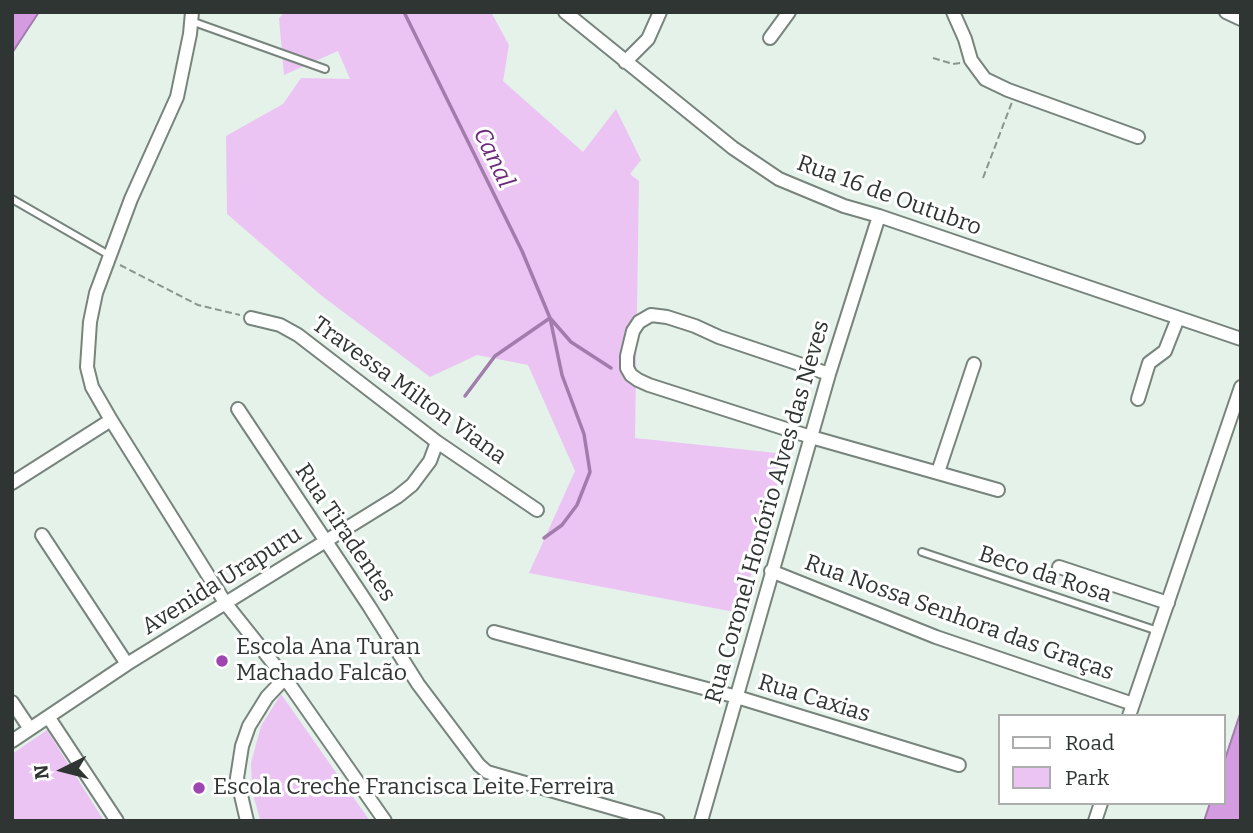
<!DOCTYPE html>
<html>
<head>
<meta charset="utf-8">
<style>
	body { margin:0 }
	#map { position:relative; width:1253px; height:833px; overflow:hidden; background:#e4f2ea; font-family:Bitter,serif }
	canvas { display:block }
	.frame { position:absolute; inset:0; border:14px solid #2f3532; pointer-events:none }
	.legend { position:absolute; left:998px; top:714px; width:228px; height:91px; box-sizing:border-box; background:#fff; border:2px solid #acaead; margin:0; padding:9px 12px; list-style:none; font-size:21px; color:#2f3532 }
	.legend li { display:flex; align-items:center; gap:14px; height:35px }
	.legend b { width:35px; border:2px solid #acaead }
	.north { position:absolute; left:28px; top:735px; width:70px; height:70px; -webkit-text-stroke:5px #fff; paint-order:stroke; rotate:264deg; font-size:19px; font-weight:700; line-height:28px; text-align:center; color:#2f3532 }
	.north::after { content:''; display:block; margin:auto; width:24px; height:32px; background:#2f3532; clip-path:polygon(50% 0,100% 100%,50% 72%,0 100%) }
</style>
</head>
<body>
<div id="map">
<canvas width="1253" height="833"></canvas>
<div class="frame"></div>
<ul class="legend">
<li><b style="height:9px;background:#fff"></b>Road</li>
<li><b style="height:19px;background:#ebc4f3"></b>Park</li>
</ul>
<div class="north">N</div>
</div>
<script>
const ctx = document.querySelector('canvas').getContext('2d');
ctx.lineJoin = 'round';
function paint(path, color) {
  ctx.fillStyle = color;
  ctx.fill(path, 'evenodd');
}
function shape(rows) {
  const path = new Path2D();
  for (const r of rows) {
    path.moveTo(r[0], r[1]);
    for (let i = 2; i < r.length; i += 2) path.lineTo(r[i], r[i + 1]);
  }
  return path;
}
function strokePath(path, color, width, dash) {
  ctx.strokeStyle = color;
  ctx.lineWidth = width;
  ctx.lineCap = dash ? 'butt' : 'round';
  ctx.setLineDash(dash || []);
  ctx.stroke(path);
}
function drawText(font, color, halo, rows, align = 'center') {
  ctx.font = font + ' Bitter,serif';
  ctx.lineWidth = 6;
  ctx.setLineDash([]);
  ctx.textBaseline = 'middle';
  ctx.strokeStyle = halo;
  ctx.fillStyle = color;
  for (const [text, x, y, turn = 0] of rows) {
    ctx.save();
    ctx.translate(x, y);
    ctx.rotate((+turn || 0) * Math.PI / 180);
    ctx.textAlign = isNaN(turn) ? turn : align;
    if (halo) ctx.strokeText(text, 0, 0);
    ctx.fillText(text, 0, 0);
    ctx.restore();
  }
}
paint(shape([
	[285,12,491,12,509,45,503,81,583,152,616,109,641,160,630,174,639,181,635,438,786,454,740,613,529,573,575,471,528,365,477,355,430,377,322,296,227,214,226,136,283,104,301,78,350,79,338,51,284,75,279,18],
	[281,694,370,821,261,821,260,819,252,791,251,763,261,726],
	[47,730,104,821,12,821,12,754]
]), '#ebc4f3');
const water = shape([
	[12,12,39,12,12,53,12,12],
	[1241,711,1241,821,1204,821,1210,803,1223,803,1223,765,1241,711]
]);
paint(water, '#d49be0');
strokePath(water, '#a27cac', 2);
strokePath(shape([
	[404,12,522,251,550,318,562,375,584,434,590,472,577,505,562,525,544,538],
	[465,396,495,356,550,318,571,342,611,368]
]), '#a27cac', 3.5);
const lane = shape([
	[191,21,325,69],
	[12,199,109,255],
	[922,552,1158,631]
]);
const street = shape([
	[192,12,190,34,177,97,131,199,96,293,90,322,87,367,92,387,111,420,226,604,285,678,385,821],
	[565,12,733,148,779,179,844,206,879,216,1241,339],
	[953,12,965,39,971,60,985,79,1008,90,1138,137],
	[1226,12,1241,19],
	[770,38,789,12],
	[625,62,648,39,660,12],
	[251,318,280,325,298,335,437,442,537,510],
	[829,374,719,337,695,326,667,317,651,315,639,322,633,331,627,356,627,368,631,375,638,380,649,385,811,437,998,490],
	[1138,399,1149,363,1165,351,1178,318],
	[238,409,369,606,418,684,479,765,487,772,658,821],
	[938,472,974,364],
	[12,483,111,420],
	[42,535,127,664],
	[1059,567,1168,603],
	[771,571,936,637,1133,704],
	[494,632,737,697,959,765],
	[12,702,30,729],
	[1129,716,1241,387],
	[49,718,117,821],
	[12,741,127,664,397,497,412,485,430,461,437,442],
	[247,821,237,778,242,746,249,726,267,697,285,678],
	[701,821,829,374,879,216],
	[1095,821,1101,803]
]);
strokePath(lane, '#77847c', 10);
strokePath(street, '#77847c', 16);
strokePath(shape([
	[933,58,953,64,960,63],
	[983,178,1012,102],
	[120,265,198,305,240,315]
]), '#8b958f', 2, [7, 3.5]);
strokePath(lane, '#fff', 6);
strokePath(street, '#fff', 12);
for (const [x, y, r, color] of [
	[222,661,7,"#9e45b1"],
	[199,788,7,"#9e45b1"]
]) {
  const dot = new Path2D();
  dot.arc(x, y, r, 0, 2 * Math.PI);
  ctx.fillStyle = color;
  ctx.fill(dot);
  strokePath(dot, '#fff', 2.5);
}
drawText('23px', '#2f3532', '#fff', [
	["Rua 16 de Outubro",889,196,20],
	["Travessa Milton Viana",409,391,36],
	["Rua Coronel Honório Alves das Neves",768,512,-74],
	["Rua Tiradentes",345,533,56],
	["Beco da Rosa",1045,575,18],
	["Avenida Urapuru",222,581,-32],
	["Rua Nossa Senhora das Graças",959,618,20],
	["Rua Caxias",814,699,17]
]);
drawText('23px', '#2f3532', '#fff', [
	["Escola Ana Turan",236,648],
	["Machado Falcão",236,674],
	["Escola Creche Francisca Leite Ferreira",213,788]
], 'left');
drawText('italic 24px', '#6d297b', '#fff', [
	["Canal",493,158,64]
]);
</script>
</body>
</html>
